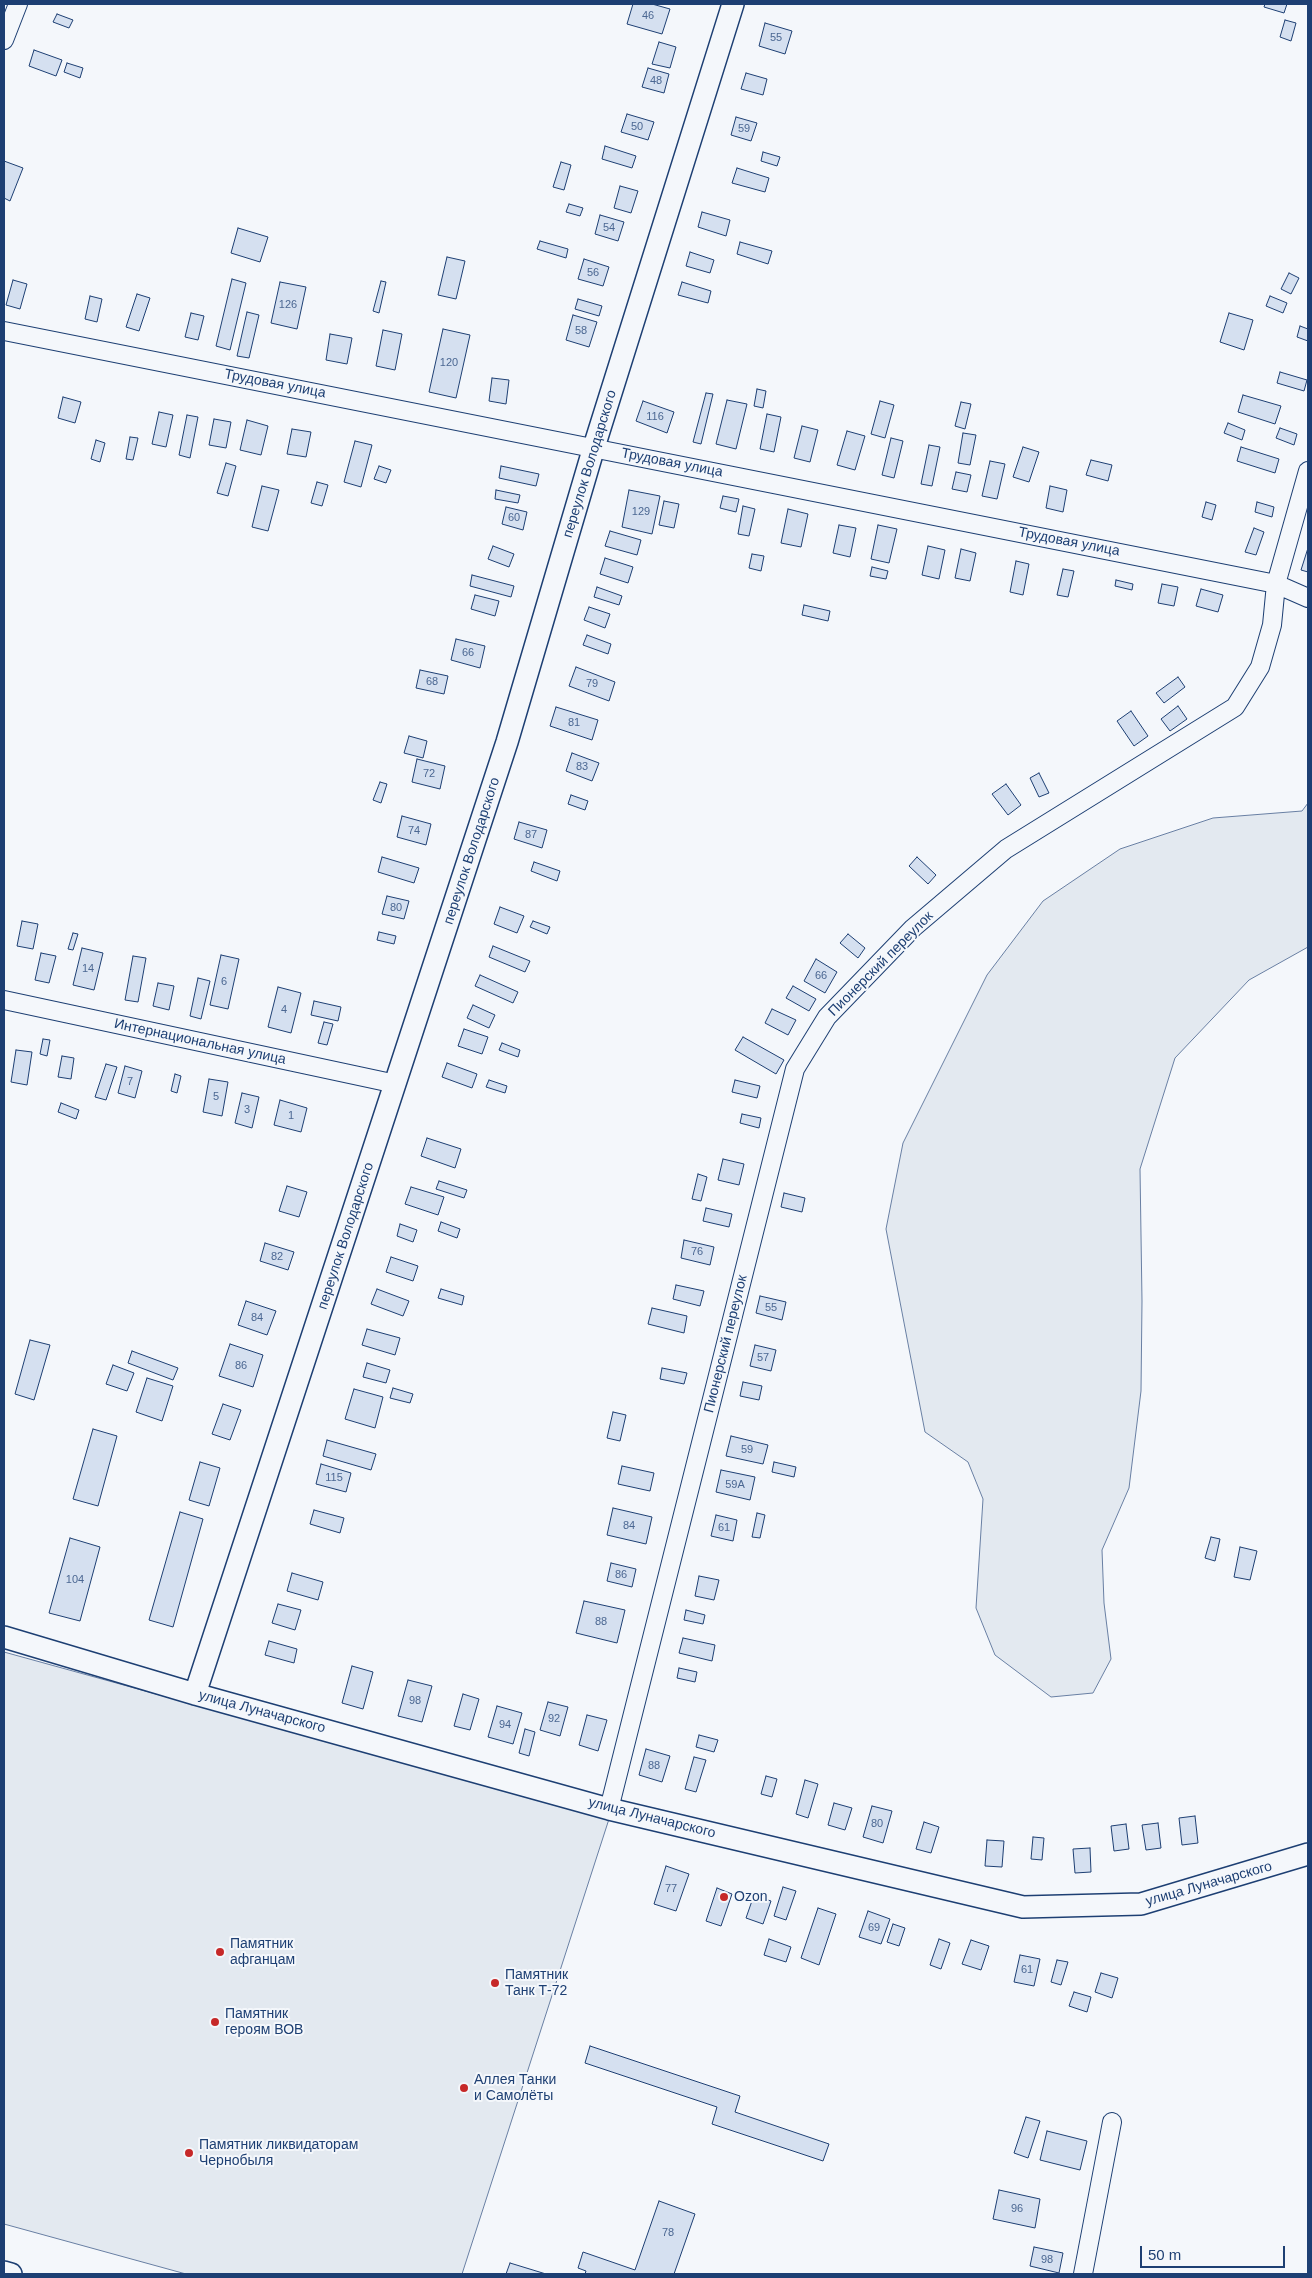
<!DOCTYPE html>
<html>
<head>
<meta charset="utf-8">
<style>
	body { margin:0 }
	#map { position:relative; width:1312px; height:2278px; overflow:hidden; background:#f4f7fb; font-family:Arial,sans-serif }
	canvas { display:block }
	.frame { position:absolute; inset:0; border:5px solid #1d3f73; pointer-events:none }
	.scale { position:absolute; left:1140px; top:2246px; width:145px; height:22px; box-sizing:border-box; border:2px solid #1d3f73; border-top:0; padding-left:6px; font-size:15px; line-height:18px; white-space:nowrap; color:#1d3f73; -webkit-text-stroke:4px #f4f7fb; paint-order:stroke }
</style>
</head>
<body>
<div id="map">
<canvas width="1312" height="2278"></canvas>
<div class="frame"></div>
<div class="scale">50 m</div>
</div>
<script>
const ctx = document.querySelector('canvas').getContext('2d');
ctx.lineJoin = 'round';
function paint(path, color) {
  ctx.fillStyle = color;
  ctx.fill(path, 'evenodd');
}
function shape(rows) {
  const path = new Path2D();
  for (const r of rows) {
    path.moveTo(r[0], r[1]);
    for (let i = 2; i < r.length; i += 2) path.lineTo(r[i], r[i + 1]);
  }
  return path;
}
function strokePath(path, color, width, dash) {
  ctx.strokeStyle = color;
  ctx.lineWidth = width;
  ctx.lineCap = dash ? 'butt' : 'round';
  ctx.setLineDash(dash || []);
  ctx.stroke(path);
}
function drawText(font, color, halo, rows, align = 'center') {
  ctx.font = font + ' Arial,sans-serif';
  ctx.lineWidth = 4;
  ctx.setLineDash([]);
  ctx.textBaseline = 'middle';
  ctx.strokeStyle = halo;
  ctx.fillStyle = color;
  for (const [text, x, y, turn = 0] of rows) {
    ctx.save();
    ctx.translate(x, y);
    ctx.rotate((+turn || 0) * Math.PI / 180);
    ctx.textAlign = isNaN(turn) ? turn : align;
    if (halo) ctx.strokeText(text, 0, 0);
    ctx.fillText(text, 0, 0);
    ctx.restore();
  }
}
const green = shape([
	[1308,803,1308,947,1249,980,1175,1058,1140,1169,1142,1301,1141,1391,1129,1488,1102,1550,1104,1603,1111,1659,1093,1693,1051,1697,995,1655,976,1608,983,1499,968,1462,925,1432,886,1229,903,1143,987,975,1043,901,1120,849,1213,818,1302,811,1308,803],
	[4,1652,609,1819,462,2274,186,2274,4,2224,4,1652]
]);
paint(green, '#e3e9f0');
strokePath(green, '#687fa3', 1);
const building = shape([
	[633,4,652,4,670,9,662,34,627,24,633,4],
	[1265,4,1287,4,1284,13,1264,7,1265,4],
	[57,14,73,20,69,28,53,22,57,14],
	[1285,20,1296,23,1291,41,1280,37,1285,20],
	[765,23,792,31,785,54,759,46,765,23],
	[659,42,676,47,670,68,652,64,659,42],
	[34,50,62,60,56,76,29,66,34,50],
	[67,63,83,68,80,78,64,72,67,63],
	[648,68,669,74,664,93,642,87,648,68],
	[746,73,767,79,763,95,741,89,746,73],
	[627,114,654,122,648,140,621,132,627,114],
	[736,117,757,123,751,141,731,135,736,117],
	[605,146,636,156,632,168,602,159,605,146],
	[763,152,780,157,777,166,761,161,763,152],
	[4,161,23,168,10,201,4,198,4,161],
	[561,162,571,165,564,190,553,187,561,162],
	[737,168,769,178,765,192,732,183,737,168],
	[620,186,638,191,631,213,614,208,620,186],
	[569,204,583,208,580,216,566,212,569,204],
	[702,212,730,220,726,236,698,227,702,212],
	[600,215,624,222,618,241,595,234,600,215],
	[238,228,268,237,260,262,231,253,238,228],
	[540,241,568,249,566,258,537,249,540,241],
	[740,242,772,251,768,264,737,254,740,242],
	[690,252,714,260,710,273,686,266,690,252],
	[447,257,465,261,456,299,438,295,447,257],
	[584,259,609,267,603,286,578,279,584,259],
	[1289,273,1299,278,1291,294,1281,289,1289,273],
	[232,279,246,283,230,350,216,346,232,279],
	[13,280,27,284,20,309,6,305,13,280],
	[381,281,386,282,379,313,373,311,381,281],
	[280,282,306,287,297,329,271,323,280,282],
	[682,282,711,291,708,303,678,295,682,282],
	[137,294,150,298,139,331,126,327,137,294],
	[90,296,102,299,97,322,85,319,90,296],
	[1270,296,1287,303,1283,313,1266,306,1270,296],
	[578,299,602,306,599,316,575,309,578,299],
	[247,312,259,315,249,358,237,356,247,312],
	[191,313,204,316,198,340,185,337,191,313],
	[1229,313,1253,320,1244,350,1220,342,1229,313],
	[573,315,597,322,589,347,566,340,573,315],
	[1300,326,1308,329,1308,341,1297,337,1300,326],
	[443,329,470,335,456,398,429,392,443,329],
	[383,330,402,334,395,370,376,366,383,330],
	[330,334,352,338,347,364,326,360,330,334],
	[1280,372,1307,380,1304,391,1277,383,1280,372],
	[492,378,509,380,506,404,489,401,492,378],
	[757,389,766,391,763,408,754,406,757,389],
	[706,393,713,394,701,444,693,442,706,393],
	[1243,395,1281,406,1275,424,1238,412,1243,395],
	[63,397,81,402,75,423,58,418,63,397],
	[727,400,747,404,736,449,716,444,727,400],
	[643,401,674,412,667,433,636,421,643,401],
	[880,401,894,405,885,438,871,434,880,401],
	[961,402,971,404,965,429,955,426,961,402],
	[159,412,173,415,166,447,152,444,159,412],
	[767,414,781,417,774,452,760,449,767,414],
	[187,415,198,417,190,458,179,455,187,415],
	[214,419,231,422,226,448,209,445,214,419],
	[247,420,268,426,261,455,240,450,247,420],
	[1228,423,1245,430,1242,440,1224,433,1228,423],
	[802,426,818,430,810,462,794,458,802,426],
	[1280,428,1297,434,1294,445,1276,438,1280,428],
	[292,429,311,432,306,457,287,454,292,429],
	[847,431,865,436,855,470,837,465,847,431],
	[963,433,976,435,970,465,958,463,963,433],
	[130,437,138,438,133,460,126,459,130,437],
	[891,438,903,441,894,478,882,475,891,438],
	[96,440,105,443,100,462,91,459,96,440],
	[355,441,372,445,361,487,344,482,355,441],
	[929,445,940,447,932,486,921,484,929,445],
	[1023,447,1039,452,1029,482,1013,477,1023,447],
	[1241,447,1279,459,1275,473,1237,461,1241,447],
	[1091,460,1112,465,1108,481,1086,475,1091,460],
	[990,461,1005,464,997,499,982,496,990,461],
	[226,463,236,466,228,496,217,493,226,463],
	[379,466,391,470,386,483,374,479,379,466],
	[501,466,539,474,536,486,499,478,501,466],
	[956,472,971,475,967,492,952,489,956,472],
	[317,482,328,485,322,506,311,503,317,482],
	[262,486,279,490,268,531,252,527,262,486],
	[1050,486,1067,490,1063,512,1046,508,1050,486],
	[496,490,520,495,518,503,495,499,496,490],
	[629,490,660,496,652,534,622,527,629,490],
	[723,496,739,499,736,512,720,508,723,496],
	[664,501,679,504,674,528,659,525,664,501],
	[1206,502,1216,505,1212,520,1202,517,1206,502],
	[1257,502,1274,507,1272,517,1255,512,1257,502],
	[743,506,755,509,749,536,738,534,743,506],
	[506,507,527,512,523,530,502,524,506,507],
	[788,509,808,514,801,547,781,543,788,509],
	[839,525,856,528,850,557,833,553,839,525],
	[878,525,897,529,889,563,871,559,878,525],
	[1254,528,1264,532,1256,555,1245,552,1254,528],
	[610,531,641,540,637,555,605,546,610,531],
	[493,546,514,554,509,567,488,559,493,546],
	[928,546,945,550,939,579,922,575,928,546],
	[1308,548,1308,572,1301,570,1308,548],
	[961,549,976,553,970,581,955,578,961,549],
	[752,554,764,556,761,571,749,568,752,554],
	[605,558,633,567,628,583,600,574,605,558],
	[1016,561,1029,564,1023,595,1010,592,1016,561],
	[872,567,888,571,886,579,870,576,872,567],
	[1063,569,1074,571,1068,597,1057,595,1063,569],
	[472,575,514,586,511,597,470,586,472,575],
	[1116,580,1133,584,1132,590,1115,586,1116,580],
	[1162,584,1178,587,1174,606,1158,603,1162,584],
	[597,587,622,596,619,605,594,597,597,587],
	[1201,589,1223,595,1218,612,1196,606,1201,589],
	[475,595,499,601,495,616,471,609,475,595],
	[804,605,830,611,828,621,802,615,804,605],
	[589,607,610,614,605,628,584,620,589,607],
	[587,635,611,644,608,654,583,645,587,635],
	[456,639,485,646,480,668,451,660,456,639],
	[576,667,615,682,609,701,569,686,576,667],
	[420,670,448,676,444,694,416,688,420,670],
	[1178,677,1185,687,1164,703,1156,693,1178,677],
	[1178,706,1187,719,1170,731,1161,719,1178,706],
	[556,707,598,720,592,740,550,726,556,707],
	[1131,711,1148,736,1134,746,1117,721,1131,711],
	[409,736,427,741,423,758,404,753,409,736],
	[572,753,599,763,592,781,566,771,572,753],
	[417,759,445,766,440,789,412,782,417,759],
	[1039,773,1049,793,1039,797,1030,778,1039,773],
	[380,782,387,784,381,803,373,800,380,782],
	[1006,784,1021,805,1008,815,992,794,1006,784],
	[571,795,588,801,585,810,568,804,571,795],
	[402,816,431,824,426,845,397,837,402,816],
	[519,822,547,830,542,848,514,839,519,822],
	[382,857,419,868,414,883,378,872,382,857],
	[917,857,936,875,928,884,909,866,917,857],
	[534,862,560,871,557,881,531,871,534,862],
	[387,896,409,901,404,919,382,914,387,896],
	[500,907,524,916,517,933,494,924,500,907],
	[22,921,38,924,33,949,17,946,22,921],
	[533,921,550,927,547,934,530,927,533,921],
	[379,932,396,936,394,944,377,940,379,932],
	[73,933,78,934,73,950,68,949,73,933],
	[848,934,865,948,858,958,840,943,848,934],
	[493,946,530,961,525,972,489,957,493,946],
	[82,948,103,953,94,990,73,985,82,948],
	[41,953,56,956,49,983,35,980,41,953],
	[221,955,239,959,228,1009,210,1005,221,955],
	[133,956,146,958,138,1002,125,1000,133,956],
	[816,959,837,972,825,993,804,981,816,959],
	[480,975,518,992,513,1003,475,986,480,975],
	[198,978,210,981,201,1019,190,1016,198,978],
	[158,983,174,986,169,1010,153,1006,158,983],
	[793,986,816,999,809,1011,786,998,793,986],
	[278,987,301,993,291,1033,268,1027,278,987],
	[314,1001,341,1007,338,1021,311,1015,314,1001],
	[473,1005,495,1015,489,1028,467,1018,473,1005],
	[772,1009,796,1020,788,1035,765,1023,772,1009],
	[324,1022,333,1024,327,1045,318,1043,324,1022],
	[464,1029,488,1037,482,1054,458,1046,464,1029],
	[743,1037,784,1060,776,1074,735,1050,743,1037],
	[43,1039,50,1040,47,1056,40,1054,43,1039],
	[502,1043,520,1050,518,1057,499,1050,502,1043],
	[16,1050,32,1052,27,1085,11,1082,16,1050],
	[62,1056,74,1058,71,1079,58,1077,62,1056],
	[447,1063,477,1074,472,1088,442,1077,447,1063],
	[106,1064,117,1067,106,1100,95,1097,106,1064],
	[125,1066,142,1071,135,1098,118,1093,125,1066],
	[175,1074,181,1076,177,1093,171,1091,175,1074],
	[209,1079,228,1082,222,1116,203,1112,209,1079],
	[489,1080,507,1086,505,1093,486,1087,489,1080],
	[735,1080,760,1086,757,1098,732,1092,735,1080],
	[242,1093,259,1097,252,1128,235,1123,242,1093],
	[280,1100,307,1108,301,1132,274,1125,280,1100],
	[61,1103,79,1110,76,1119,58,1112,61,1103],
	[742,1114,761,1118,759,1128,740,1123,742,1114],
	[427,1138,461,1149,455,1168,421,1156,427,1138],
	[723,1159,744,1164,739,1185,718,1180,723,1159],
	[698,1174,707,1177,701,1201,692,1199,698,1174],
	[439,1181,467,1190,464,1198,436,1189,439,1181],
	[287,1186,307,1192,299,1217,279,1211,287,1186],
	[411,1187,444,1197,438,1215,405,1204,411,1187],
	[784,1193,805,1198,802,1212,781,1207,784,1193],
	[706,1208,732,1214,729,1227,703,1221,706,1208],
	[441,1222,460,1229,457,1238,438,1231,441,1222],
	[400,1224,417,1230,413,1242,397,1236,400,1224],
	[684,1240,714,1247,710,1265,681,1258,684,1240],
	[265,1243,294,1252,288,1270,260,1261,265,1243],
	[391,1257,418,1266,413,1281,386,1272,391,1257],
	[676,1285,704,1291,700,1306,673,1299,676,1285],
	[377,1289,409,1301,403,1316,371,1304,377,1289],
	[441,1289,464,1296,462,1305,438,1298,441,1289],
	[760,1296,786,1302,782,1320,756,1313,760,1296],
	[246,1301,276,1311,267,1335,238,1325,246,1301],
	[652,1308,687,1316,684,1333,648,1324,652,1308],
	[367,1329,400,1338,395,1355,362,1345,367,1329],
	[30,1340,50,1345,34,1400,15,1394,30,1340],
	[230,1344,263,1355,253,1387,219,1376,230,1344],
	[755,1345,776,1350,771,1371,750,1366,755,1345],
	[132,1351,178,1368,173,1380,128,1363,132,1351],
	[367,1363,390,1370,386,1383,363,1377,367,1363],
	[113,1365,134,1373,127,1391,106,1384,113,1365],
	[662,1368,687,1373,684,1384,660,1379,662,1368],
	[147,1378,173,1386,162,1421,136,1412,147,1378],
	[743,1382,762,1386,759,1400,740,1396,743,1382],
	[393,1388,413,1394,410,1403,390,1398,393,1388],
	[354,1389,383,1397,375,1428,345,1419,354,1389],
	[223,1404,241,1410,230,1440,212,1434,223,1404],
	[613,1412,626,1415,620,1441,607,1438,613,1412],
	[93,1429,117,1436,98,1506,73,1499,93,1429],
	[731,1436,768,1445,763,1464,726,1456,731,1436],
	[327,1440,376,1454,371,1470,323,1456,327,1440],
	[200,1462,220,1468,209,1506,189,1500,200,1462],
	[774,1462,796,1467,794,1477,772,1472,774,1462],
	[321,1464,351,1473,346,1492,316,1484,321,1464],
	[622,1466,654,1473,650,1491,618,1484,622,1466],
	[721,1470,755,1477,750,1500,716,1492,721,1470],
	[613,1508,652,1517,646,1544,607,1535,613,1508],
	[314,1510,344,1518,340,1533,310,1524,314,1510],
	[180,1512,203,1519,173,1627,149,1620,180,1512],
	[757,1513,765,1515,760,1538,752,1537,757,1513],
	[716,1515,737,1520,733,1541,711,1536,716,1515],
	[1211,1537,1220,1539,1215,1561,1205,1558,1211,1537],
	[70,1538,100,1547,80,1621,49,1613,70,1538],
	[1240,1547,1257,1551,1250,1580,1234,1577,1240,1547],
	[611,1563,636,1569,632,1587,607,1581,611,1563],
	[292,1573,323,1582,318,1600,287,1591,292,1573],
	[699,1576,719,1580,714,1600,695,1596,699,1576],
	[584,1601,625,1610,617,1643,576,1633,584,1601],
	[278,1604,301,1610,295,1630,272,1623,278,1604],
	[686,1610,705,1615,703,1624,684,1620,686,1610],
	[683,1638,715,1645,712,1661,679,1653,683,1638],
	[269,1641,297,1649,294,1663,265,1655,269,1641],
	[352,1666,373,1672,363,1709,342,1703,352,1666],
	[679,1668,697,1672,695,1682,677,1678,679,1668],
	[408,1680,432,1686,422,1722,398,1716,408,1680],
	[463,1694,479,1699,470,1730,454,1726,463,1694],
	[548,1702,568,1707,560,1736,540,1730,548,1702],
	[497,1706,522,1713,513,1744,488,1737,497,1706],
	[587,1715,607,1720,598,1751,579,1745,587,1715],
	[525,1729,535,1732,529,1756,519,1753,525,1729],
	[699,1735,718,1740,714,1752,696,1747,699,1735],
	[646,1749,670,1756,662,1782,639,1775,646,1749],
	[694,1757,706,1760,696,1792,685,1789,694,1757],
	[766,1776,777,1779,772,1797,761,1794,766,1776],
	[805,1780,818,1784,808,1818,796,1814,805,1780],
	[834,1803,852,1808,845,1830,828,1825,834,1803],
	[872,1806,892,1811,883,1843,863,1837,872,1806],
	[1195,1816,1198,1843,1182,1845,1179,1818,1195,1816],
	[924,1822,939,1827,931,1853,916,1849,924,1822],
	[1158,1823,1161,1848,1146,1850,1142,1825,1158,1823],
	[1126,1824,1129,1849,1114,1851,1111,1826,1126,1824],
	[1033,1837,1044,1838,1042,1860,1031,1859,1033,1837],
	[987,1840,1004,1841,1002,1867,985,1866,987,1840],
	[1090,1848,1091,1872,1075,1873,1073,1849,1090,1848],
	[666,1866,689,1874,676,1911,654,1904,666,1866],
	[783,1887,796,1891,786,1920,774,1916,783,1887],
	[717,1888,732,1894,721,1926,706,1921,717,1888],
	[754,1895,771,1901,763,1924,746,1918,754,1895],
	[818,1908,836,1914,819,1965,801,1958,818,1908],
	[868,1911,890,1919,881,1944,859,1937,868,1911],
	[893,1924,905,1928,899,1946,887,1942,893,1924],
	[769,1939,791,1947,786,1962,764,1955,769,1939],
	[939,1939,950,1943,941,1969,930,1965,939,1939],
	[971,1940,989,1946,981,1970,962,1964,971,1940],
	[1020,1955,1040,1959,1034,1986,1014,1982,1020,1955],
	[1057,1960,1068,1962,1061,1985,1051,1982,1057,1960],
	[1101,1973,1118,1978,1112,1998,1095,1992,1101,1973],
	[1074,1992,1091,1997,1087,2012,1069,2006,1074,1992],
	[590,2046,740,2096,735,2112,829,2144,823,2161,712,2124,717,2107,585,2063,590,2046],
	[1026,2117,1040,2121,1028,2158,1014,2153,1026,2117],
	[1047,2131,1087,2141,1080,2170,1040,2160,1047,2131],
	[999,2190,1040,2199,1035,2228,993,2219,999,2190],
	[659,2201,695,2214,674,2274,585,2274,586,2271,578,2268,583,2252,635,2270,659,2201],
	[1034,2247,1063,2253,1059,2273,1030,2266,1034,2247],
	[510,2263,546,2274,506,2274,510,2263]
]);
paint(building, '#d5e0f0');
strokePath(building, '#1d3f73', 1);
const minor = shape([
	[4,40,18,4],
	[4,331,1276,584,1308,598],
	[4,1000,396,1084],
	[609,1809,795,1069,827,1017,913,928,1006,849,1235,707,1260,667,1272,625,1276,584,1308,471],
	[1083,2274,1112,2122]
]);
const tertiary = shape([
	[4,1637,195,1694,609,1809,1023,1907,1141,1904,1308,1854],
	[195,1694,507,742,594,447,733,4],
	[4,2272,11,2274]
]);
strokePath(minor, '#1d3f73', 20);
strokePath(tertiary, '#1d3f73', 24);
strokePath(minor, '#f4f7fb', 18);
strokePath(tertiary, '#f4f7fb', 21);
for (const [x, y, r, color] of [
	[724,1897,5,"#c62828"],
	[220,1952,5,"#c62828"],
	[495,1983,5,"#c62828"],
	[215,2022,5,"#c62828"],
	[464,2088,5,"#c62828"],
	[189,2153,5,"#c62828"]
]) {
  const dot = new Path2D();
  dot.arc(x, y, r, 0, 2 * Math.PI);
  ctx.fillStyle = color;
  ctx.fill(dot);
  strokePath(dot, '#f4f7fb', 2);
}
drawText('11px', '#4b6792', null, [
	["46",648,16],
	["55",776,38],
	["48",656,81],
	["50",637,127],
	["59",744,129],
	["54",609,228],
	["56",593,273],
	["126",288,305],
	["58",581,331],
	["120",449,363],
	["116",655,417],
	["129",641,512],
	["60",514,518],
	["66",468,653],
	["68",432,682],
	["79",592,684],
	["81",574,723],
	["83",582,767],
	["72",429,774],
	["74",414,831],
	["87",531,835],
	["80",396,908],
	["14",88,969],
	["66",821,976],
	["6",224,982],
	["4",284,1010],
	["7",130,1082],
	["5",216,1097],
	["3",247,1110],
	["1",291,1116],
	["76",697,1252],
	["82",277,1257],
	["55",771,1308],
	["84",257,1318],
	["57",763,1358],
	["86",241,1366],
	["59",747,1450],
	["115",334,1478],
	["59А",735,1485],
	["84",629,1526],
	["61",724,1528],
	["86",621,1575],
	["104",75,1580],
	["88",601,1622],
	["98",415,1701],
	["92",554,1719],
	["94",505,1725],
	["88",654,1766],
	["80",877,1824],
	["77",671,1889],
	["69",874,1928],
	["61",1027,1970],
	["96",1017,2209],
	["78",668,2233],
	["98",1047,2260]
]);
drawText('14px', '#1d3f73', '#f4f7fb', [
	["Трудовая улица",275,384,11],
	["Трудовая улица",672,463,11],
	["переулок Володарского",590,464,-73],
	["Трудовая улица",1069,542,11],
	["переулок Володарского",472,851,-72],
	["Пионерский переулок",881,964,-45],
	["Интернациональная улица",200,1042,12],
	["переулок Володарского",346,1236,-72],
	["Пионерский переулок",726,1344,-76],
	["улица Луначарского",262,1712,15],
	["улица Луначарского",652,1818,14],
	["улица Луначарского",1209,1884,-16]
]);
drawText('14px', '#1d3f73', '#f4f7fb', [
	["Ozon",734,1897],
	["Памятник",230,1944],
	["афганцам",230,1960],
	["Памятник",505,1975],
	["Танк Т-72",505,1991],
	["Памятник",225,2014],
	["героям ВОВ",225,2030],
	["Аллея Танки",474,2080],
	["и Самолёты",474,2096],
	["Памятник ликвидаторам",199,2145],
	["Чернобыля",199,2161]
], 'left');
</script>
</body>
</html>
